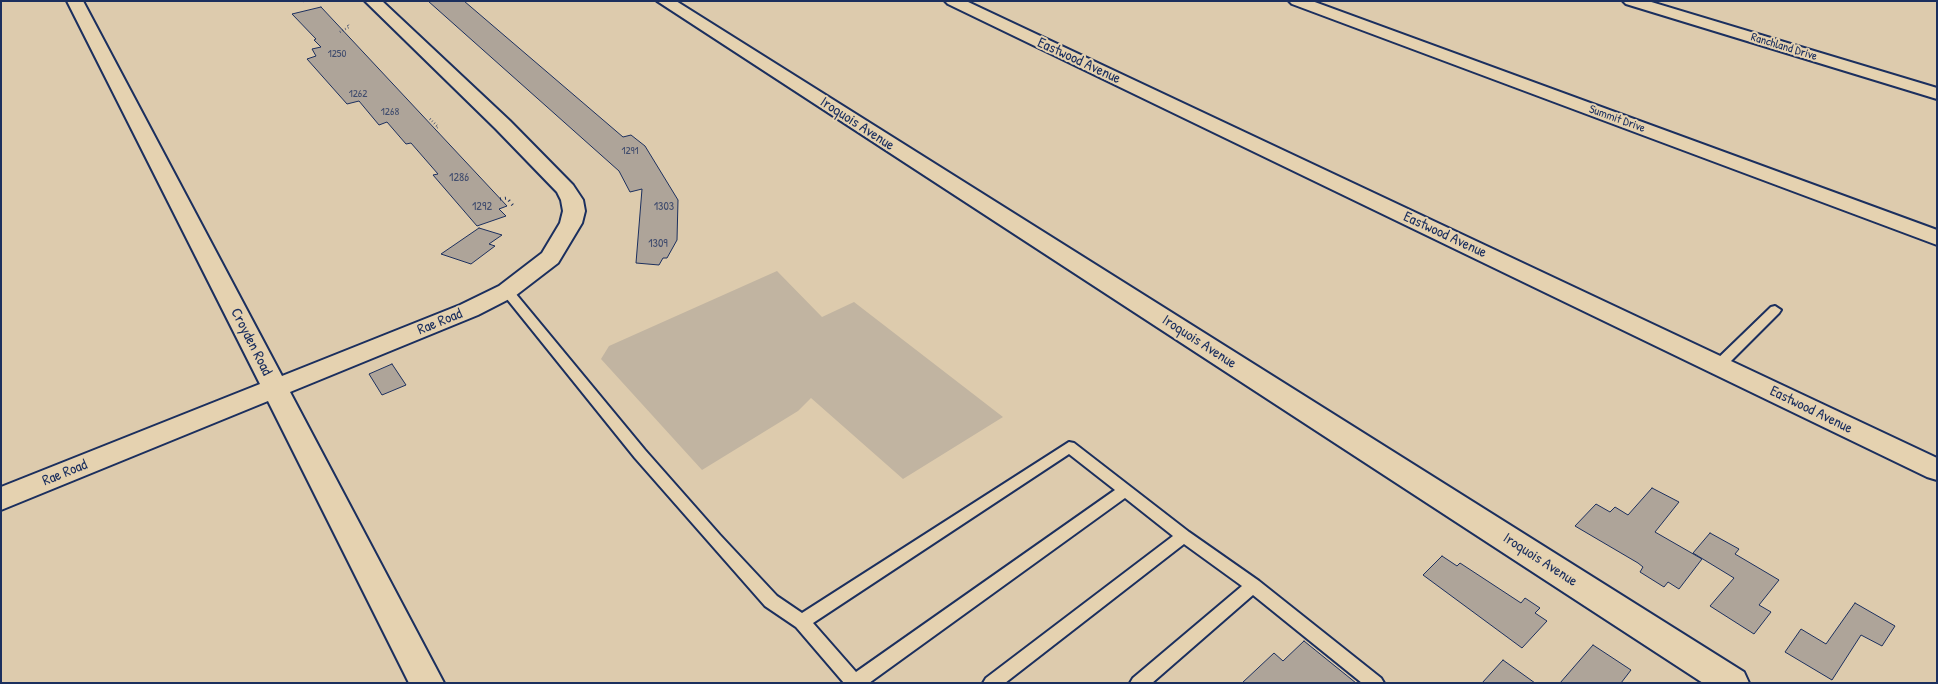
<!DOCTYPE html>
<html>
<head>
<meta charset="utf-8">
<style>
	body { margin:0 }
	#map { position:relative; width:1938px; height:684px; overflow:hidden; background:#ddcbad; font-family:"Patrick Hand",sans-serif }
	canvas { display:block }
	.frame { position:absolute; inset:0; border:2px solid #1b2f5e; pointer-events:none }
</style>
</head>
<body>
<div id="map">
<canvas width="1938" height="684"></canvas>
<div class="frame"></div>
</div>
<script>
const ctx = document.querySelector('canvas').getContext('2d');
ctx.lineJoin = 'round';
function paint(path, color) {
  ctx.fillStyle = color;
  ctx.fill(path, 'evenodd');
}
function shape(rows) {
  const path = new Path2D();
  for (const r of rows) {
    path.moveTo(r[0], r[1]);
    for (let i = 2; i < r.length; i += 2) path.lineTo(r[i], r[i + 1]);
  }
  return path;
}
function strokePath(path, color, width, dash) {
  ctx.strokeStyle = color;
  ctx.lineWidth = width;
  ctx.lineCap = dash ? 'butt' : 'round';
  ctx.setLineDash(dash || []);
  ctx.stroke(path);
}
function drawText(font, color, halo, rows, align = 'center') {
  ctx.font = font + ' "Patrick Hand",sans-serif';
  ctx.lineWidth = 4;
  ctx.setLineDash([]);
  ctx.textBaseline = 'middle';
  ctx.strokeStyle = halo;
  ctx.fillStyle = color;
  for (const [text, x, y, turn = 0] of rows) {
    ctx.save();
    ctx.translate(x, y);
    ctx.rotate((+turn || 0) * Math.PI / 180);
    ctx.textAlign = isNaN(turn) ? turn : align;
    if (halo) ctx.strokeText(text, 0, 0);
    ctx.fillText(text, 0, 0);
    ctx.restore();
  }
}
paint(shape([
	[777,271,822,317,854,302,1003,417,903,479,811,398,798,411,702,470,601,359,609,346]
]), '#c1b4a1');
const building = shape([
	[428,1,464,1,623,137,631,135,645,146,678,200,677,240,667,258,663,258,659,265,636,263,642,189,630,192,619,171,428,1],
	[321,7,507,206,499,209,506,216,477,226,433,175,438,174,411,143,406,144,387,122,379,125,359,101,347,104,307,59,316,56,312,49,321,47,314,40,316,39,292,14,321,7],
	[479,228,502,235,489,244,495,246,471,264,441,254,479,228],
	[392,364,406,385,382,395,369,374,392,364],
	[1652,488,1679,502,1655,532,1702,559,1679,589,1668,582,1664,587,1640,572,1643,567,1638,563,1575,526,1596,504,1610,512,1615,507,1628,515,1652,488],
	[1710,533,1739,549,1735,554,1779,580,1759,605,1771,612,1754,634,1710,606,1734,578,1693,553,1710,533],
	[1442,556,1457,566,1460,563,1521,603,1525,598,1540,608,1535,613,1547,621,1522,648,1423,575,1442,556],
	[1855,603,1895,626,1882,646,1861,635,1832,680,1785,652,1801,629,1826,644,1855,603],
	[1304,641,1356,683,1242,683,1274,653,1283,661,1304,641],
	[1593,645,1631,670,1621,683,1560,683,1593,645],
	[1503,660,1535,683,1482,683,1503,660]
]);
paint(building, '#aea499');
strokePath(building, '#1b2f5e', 1);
const lane = shape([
	[507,287,511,288,645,450,720,535,777,596,802,613,1069,442,1074,443,1189,532,1259,581,1381,678,1384,683,1362,683,1253,595,1152,683,1130,683,1133,678,1242,586,1184,544,1005,683,983,683,986,678,1173,536,1125,498,869,683,844,683,796,627,765,606,635,458,503,294,501,291,507,287],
	[1069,454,1115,490,856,672,813,623,1069,454],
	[1775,306,1781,310,1779,313,1723,369,1713,369,1712,366,1713,363,1771,307,1775,306]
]);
const street = shape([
	[67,1,83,1,282,376,460,305,499,286,542,253,560,223,563,211,561,200,557,192,496,129,365,1,382,1,510,121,573,185,583,200,585,211,582,223,558,263,515,296,478,315,290,392,444,683,409,683,268,401,1,510,1,487,260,384,67,1],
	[657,1,676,1,1744,672,1749,683,1703,683,657,1],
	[945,1,966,1,1937,458,1937,480,1927,477,948,4,945,1],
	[1289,1,1312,1,1937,230,1937,245,1292,4,1289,1],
	[1623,1,1648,1,1937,88,1937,99,1626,4,1623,1]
]);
strokePath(lane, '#1b2f5e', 4);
strokePath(street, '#1b2f5e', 4);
strokePath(shape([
	[304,1,306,3],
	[340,32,349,27,347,23],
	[430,119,438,127,435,128]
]), '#1b2f5e', 2.5, [0.5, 2.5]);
strokePath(shape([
	[500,199,507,198,515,208]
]), '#1b2f5e', 3, [1, 4]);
paint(lane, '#e5d2b0');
paint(street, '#e5d2b0');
drawText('11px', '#404c6d', null, [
	["1250",337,54],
	["1262",358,94],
	["1268",390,112],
	["1291",630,151]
]);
drawText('12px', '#1b2f5e', '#e5d2b0', [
	["Ranchland Drive",1784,47,17],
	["Summit Drive",1617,119,20]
]);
drawText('12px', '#404c6d', null, [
	["1286",459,178],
	["1292",482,207],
	["1303",664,207],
	["1309",658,244]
]);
drawText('15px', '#1b2f5e', '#e5d2b0', [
	["Eastwood Avenue",1079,61,25],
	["Iroquois Avenue",857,124,33],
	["Eastwood Avenue",1445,235,25],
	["Rae Road",440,322,-22],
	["Croyden Road",251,342,63],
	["Iroquois Avenue",1199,342,33],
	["Eastwood Avenue",1811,410,26],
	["Rae Road",65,473,-22],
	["Iroquois Avenue",1540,560,33]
]);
</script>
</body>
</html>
